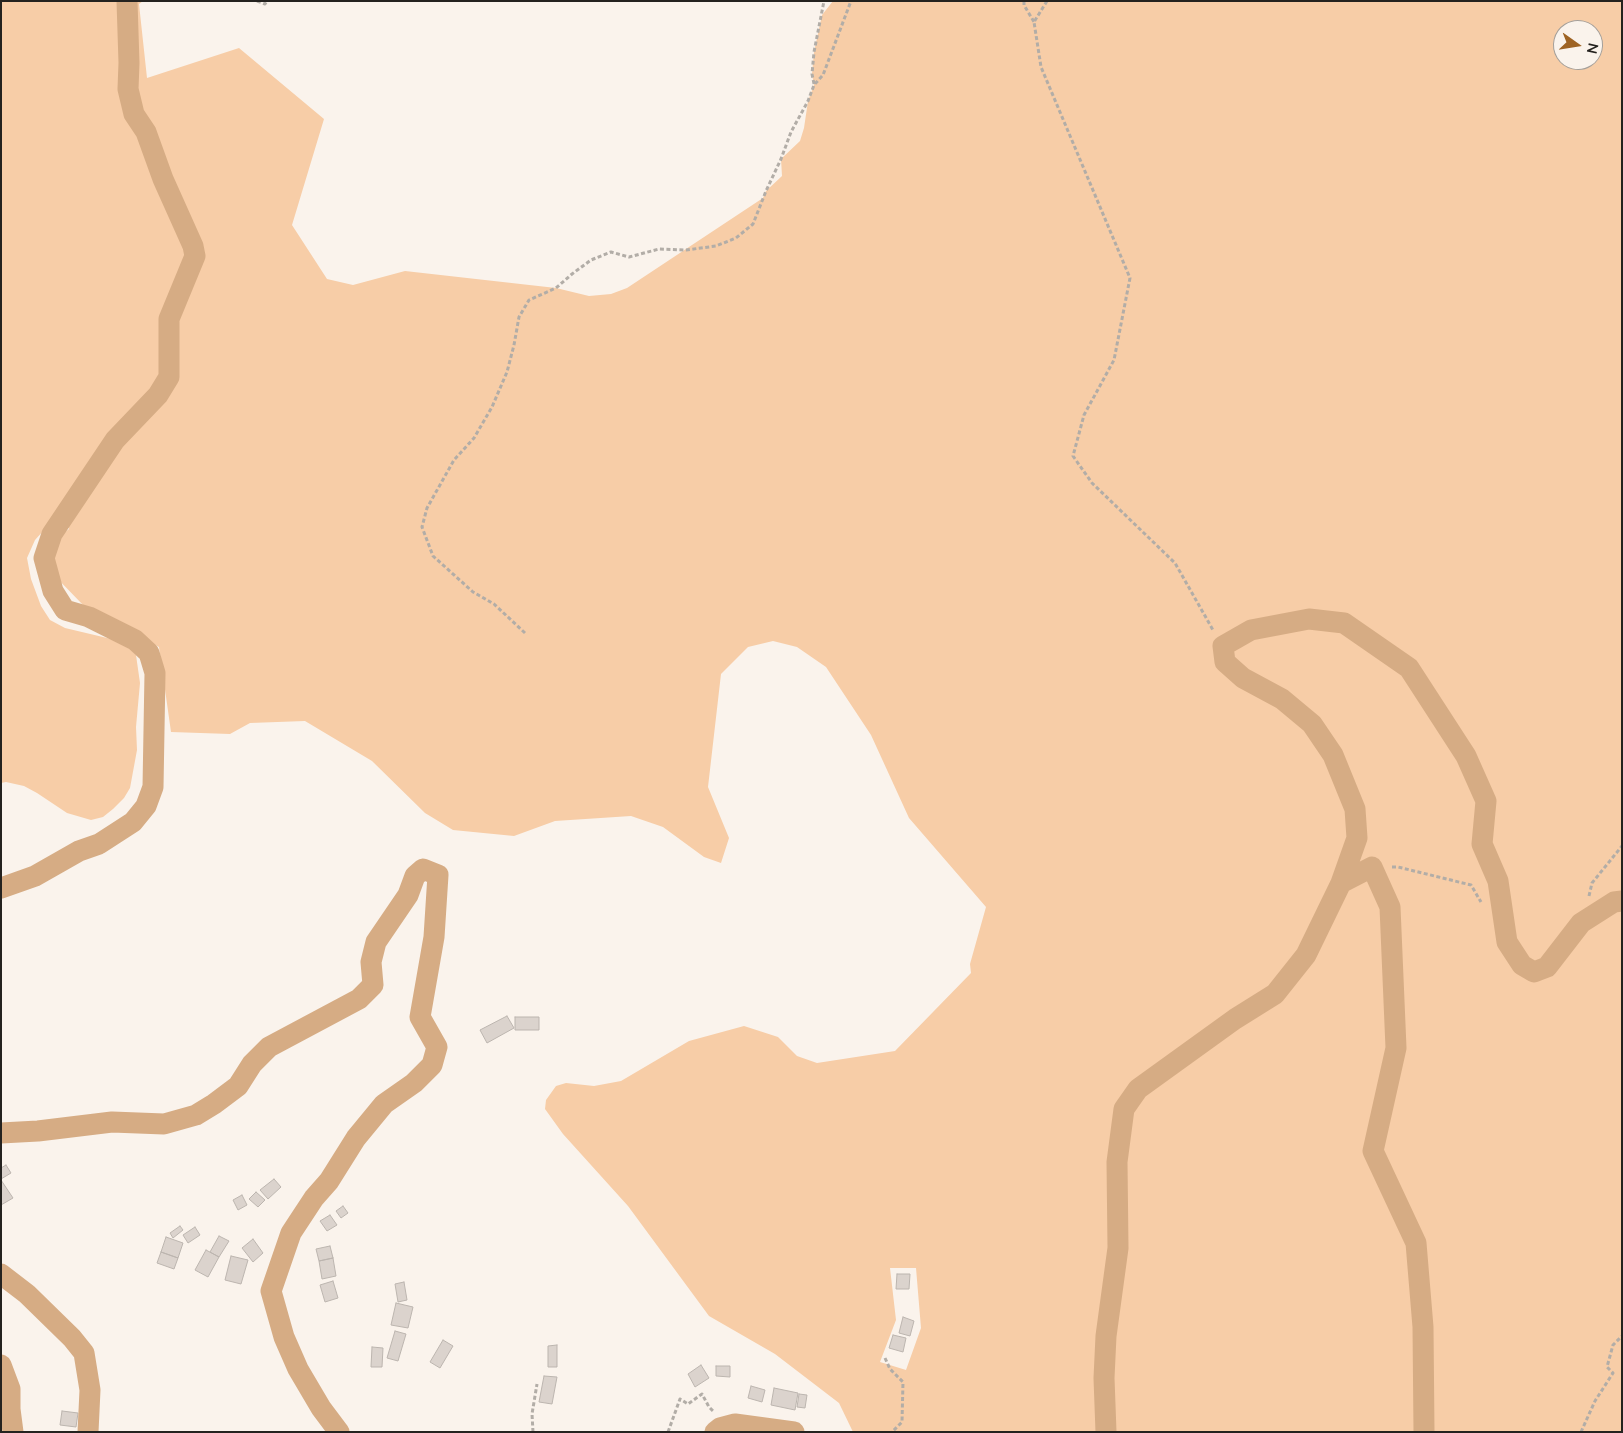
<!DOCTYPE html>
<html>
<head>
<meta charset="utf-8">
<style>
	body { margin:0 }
	#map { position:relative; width:1623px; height:1433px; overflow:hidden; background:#faf3ec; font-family:"Nunito Sans",sans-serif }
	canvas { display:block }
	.frame { position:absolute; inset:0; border:2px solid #24221f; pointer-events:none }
	.north { position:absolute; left:1553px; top:20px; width:50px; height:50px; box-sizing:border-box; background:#faf3ec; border:1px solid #a49f9a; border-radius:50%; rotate:103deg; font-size:14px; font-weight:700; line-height:20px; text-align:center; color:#24221f }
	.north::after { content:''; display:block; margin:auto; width:18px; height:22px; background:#9e6323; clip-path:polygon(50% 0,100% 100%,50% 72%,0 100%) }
</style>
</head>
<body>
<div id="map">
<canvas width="1623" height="1433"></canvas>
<div class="frame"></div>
<div class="north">N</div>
</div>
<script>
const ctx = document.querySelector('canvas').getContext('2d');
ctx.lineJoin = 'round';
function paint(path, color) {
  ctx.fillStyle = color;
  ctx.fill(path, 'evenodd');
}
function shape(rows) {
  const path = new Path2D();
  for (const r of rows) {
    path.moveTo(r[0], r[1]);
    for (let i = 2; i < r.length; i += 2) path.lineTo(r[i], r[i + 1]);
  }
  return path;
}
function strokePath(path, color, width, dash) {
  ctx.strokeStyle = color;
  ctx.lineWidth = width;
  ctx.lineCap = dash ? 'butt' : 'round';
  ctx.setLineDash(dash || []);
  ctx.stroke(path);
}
paint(shape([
	[1,1,143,1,139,4,147,78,239,48,324,119,292,225,327,279,353,285,405,271,556,288,589,296,611,294,627,288,763,198,766,191,782,176,781,159,800,141,804,128,808,101,814,85,812,74,814,52,822,15,833,1,1622,1,1622,1432,853,1432,839,1403,775,1354,709,1316,628,1206,563,1134,545,1109,546,1100,556,1086,566,1083,594,1086,621,1081,689,1041,744,1026,778,1037,797,1056,817,1063,895,1051,971,973,970,964,986,907,909,818,871,735,826,667,797,647,773,641,748,647,721,674,708,787,729,838,721,863,704,857,663,827,631,816,555,821,514,836,453,830,425,813,372,761,305,721,250,723,230,734,171,732,159,647,83,605,53,574,55,540,69,529,63,509,35,540,27,558,31,579,41,606,50,620,65,628,124,642,136,655,140,683,136,727,137,750,130,788,124,798,113,809,103,817,91,820,67,813,37,793,24,786,6,782,1,783],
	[1563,30,1593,30,1593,60,1563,60],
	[890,1268,916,1268,921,1328,906,1370,880,1362,896,1320]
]), '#f7cda7');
const building = shape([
	[507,1016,514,1028,487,1043,480,1030,507,1016],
	[515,1017,539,1017,539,1030,515,1030,515,1017],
	[6,1165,11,1173,1,1179,1,1168,6,1165],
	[274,1179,281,1187,268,1199,260,1190,274,1179],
	[1,1180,13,1198,1,1205,1,1180],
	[256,1192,265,1200,258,1207,249,1199,256,1192],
	[242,1195,247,1205,238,1210,233,1200,242,1195],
	[343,1206,348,1213,341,1218,336,1211,343,1206],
	[330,1215,337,1225,327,1231,320,1221,330,1215],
	[180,1226,183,1230,173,1238,170,1233,180,1226],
	[195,1227,200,1235,188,1243,183,1235,195,1227],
	[219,1236,229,1241,219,1257,210,1252,219,1236],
	[166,1237,183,1243,178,1258,161,1252,166,1237],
	[253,1239,263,1253,253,1262,242,1248,253,1239],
	[330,1246,333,1258,319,1261,316,1249,330,1246],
	[206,1250,219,1257,208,1277,195,1270,206,1250],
	[161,1252,178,1258,174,1269,157,1263,161,1252],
	[231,1256,248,1260,241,1284,225,1280,231,1256],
	[333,1258,336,1276,322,1279,319,1261,333,1258],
	[897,1274,910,1274,909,1289,896,1289,897,1274],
	[333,1281,338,1298,325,1302,320,1285,333,1281],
	[404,1282,407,1300,398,1302,395,1284,404,1282],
	[396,1303,413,1307,408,1328,391,1325,396,1303],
	[903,1317,914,1321,910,1336,899,1333,903,1317],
	[395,1331,406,1334,398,1361,387,1358,395,1331],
	[893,1335,906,1338,903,1352,889,1348,893,1335],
	[443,1340,453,1346,440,1368,430,1362,443,1340],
	[557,1345,557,1367,548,1367,548,1346,557,1345],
	[372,1347,383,1348,382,1367,371,1367,372,1347],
	[701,1365,709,1378,695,1387,688,1374,701,1365],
	[716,1366,730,1366,730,1377,716,1376,716,1366],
	[544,1376,557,1377,552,1404,539,1402,544,1376],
	[751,1386,765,1390,762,1402,748,1398,751,1386],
	[774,1388,798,1393,795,1410,771,1405,774,1388],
	[799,1394,807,1395,805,1408,797,1407,799,1394],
	[62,1411,78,1413,76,1427,60,1425,62,1411]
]);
paint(building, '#dbd3cd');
strokePath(building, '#bcb5af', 1);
strokePath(shape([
	[257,1,265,4,267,1],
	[1024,1,1024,5,1034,22],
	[1047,1,1034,22,1041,67,1130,278,1114,360,1084,415,1073,456,1092,483,1175,563,1213,630],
	[814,84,812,74,814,52,824,1],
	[525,633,494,604,473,592,433,556,422,527,427,508,454,460,474,438,492,407,507,372,514,345,519,317,529,300,556,288,572,274,591,260,611,252,629,257,659,249,686,250,716,246,736,238,753,224,766,191,781,159,791,132,808,101,814,85,823,75,851,1],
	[1392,867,1398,867,1471,885,1481,902],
	[1589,896,1592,883,1622,846],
	[885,1358,890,1369,903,1382,902,1422,892,1432],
	[533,1432,532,1414,537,1384],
	[668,1432,680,1399,688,1404,702,1394,709,1407,713,1411],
	[1581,1432,1595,1401,1613,1373,1607,1367,1613,1345,1622,1336]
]), '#b2ada7', 3, [4, 2.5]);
strokePath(shape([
	[1341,883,1372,867,1390,907,1396,1048,1373,1151,1416,1243,1423,1327,1424,1432],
	[1,888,35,876,79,851,99,844,133,822,146,806,153,787,155,673,149,653,135,640,89,617,65,610,53,591,44,558,52,534,115,440,158,395,169,377,169,319,195,256,193,246,163,179,146,132,134,114,128,89,129,63,127,1],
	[1,1133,38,1131,112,1122,164,1124,196,1115,214,1104,238,1086,252,1064,269,1047,359,999,373,985,371,962,376,942,408,895,415,876,423,869,438,875,434,937,420,1017,437,1047,432,1065,414,1083,384,1104,356,1138,329,1181,314,1198,291,1233,271,1291,284,1337,298,1369,321,1408,339,1432],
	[1,1274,27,1294,72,1338,84,1353,90,1390,88,1432],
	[1,1365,10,1389,10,1409,13,1432],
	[715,1432,720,1428,735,1424,794,1432],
	[1106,1432,1104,1378,1106,1336,1118,1248,1117,1162,1124,1109,1138,1089,1235,1019,1275,994,1306,955,1341,883,1357,838,1355,809,1333,755,1312,724,1282,699,1243,678,1225,662,1223,646,1251,630,1309,619,1344,623,1409,668,1466,756,1486,801,1482,844,1498,881,1507,942,1522,965,1534,972,1547,967,1581,923,1614,902,1622,901]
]), '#d6ac84', 21);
</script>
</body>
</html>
